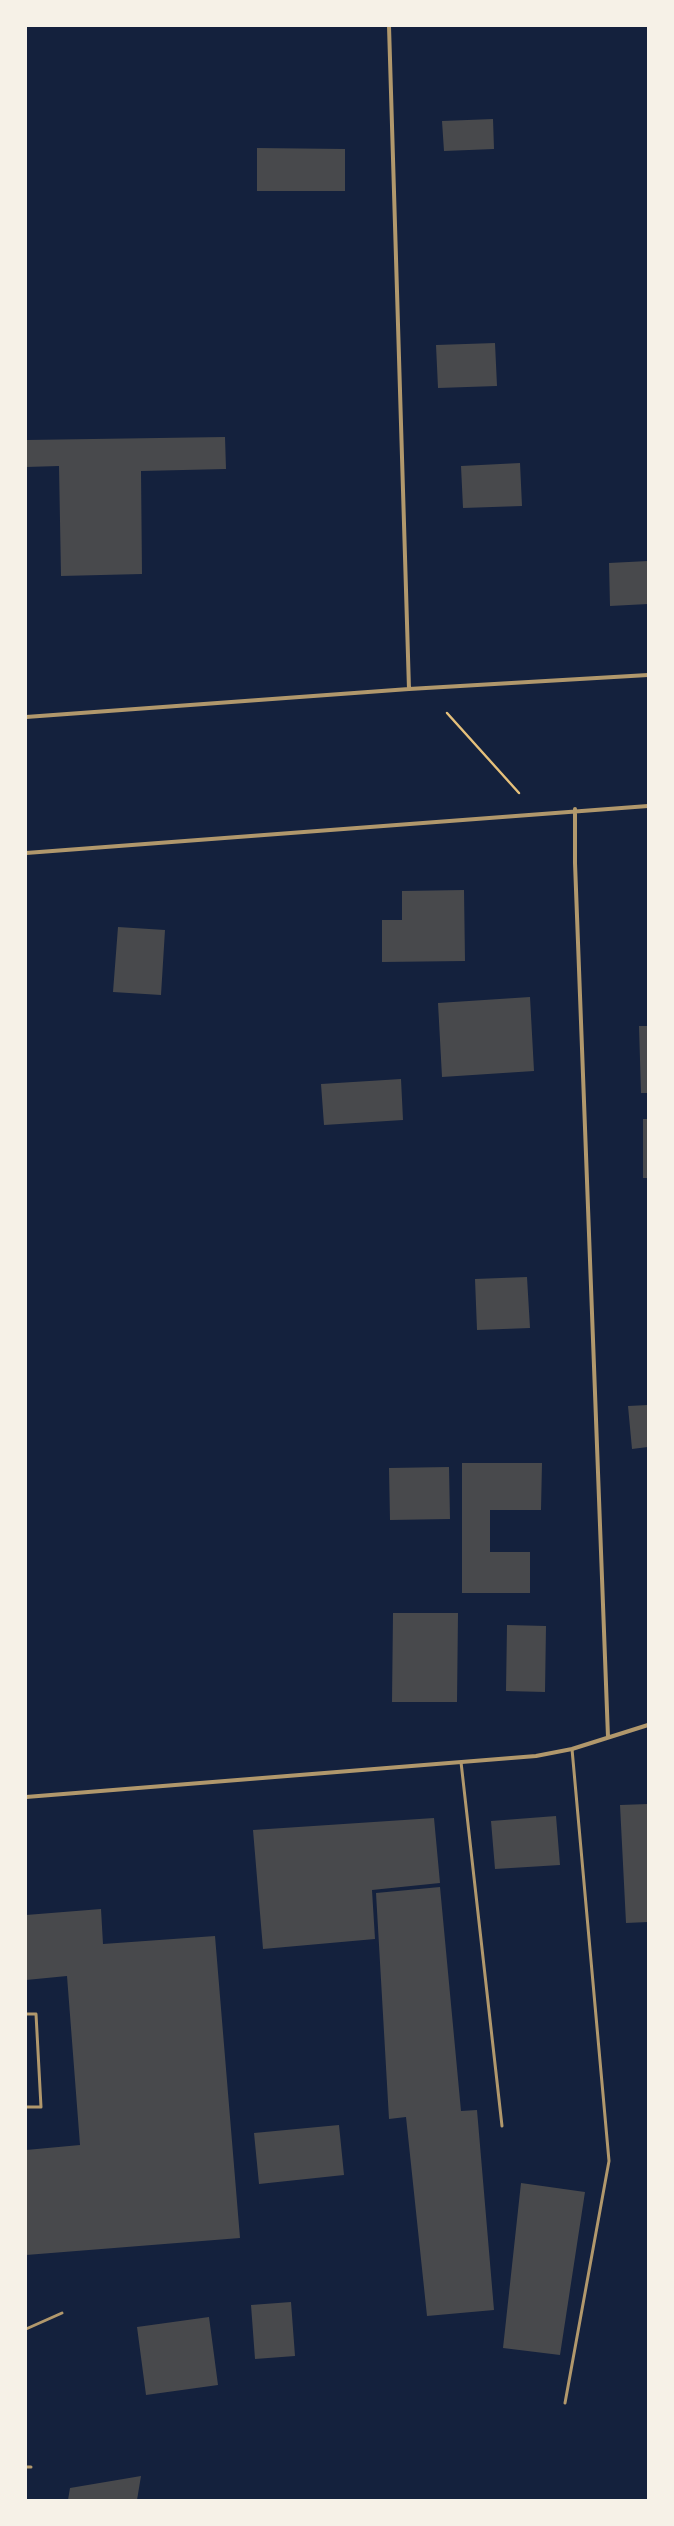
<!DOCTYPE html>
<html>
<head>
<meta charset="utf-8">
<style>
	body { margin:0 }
	#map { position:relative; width:674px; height:2526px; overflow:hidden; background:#14213d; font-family:Montserrat,sans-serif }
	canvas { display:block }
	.frame { position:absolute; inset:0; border:27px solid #f6f1e7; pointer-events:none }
</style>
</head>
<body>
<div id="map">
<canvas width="674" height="2526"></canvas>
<div class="frame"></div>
</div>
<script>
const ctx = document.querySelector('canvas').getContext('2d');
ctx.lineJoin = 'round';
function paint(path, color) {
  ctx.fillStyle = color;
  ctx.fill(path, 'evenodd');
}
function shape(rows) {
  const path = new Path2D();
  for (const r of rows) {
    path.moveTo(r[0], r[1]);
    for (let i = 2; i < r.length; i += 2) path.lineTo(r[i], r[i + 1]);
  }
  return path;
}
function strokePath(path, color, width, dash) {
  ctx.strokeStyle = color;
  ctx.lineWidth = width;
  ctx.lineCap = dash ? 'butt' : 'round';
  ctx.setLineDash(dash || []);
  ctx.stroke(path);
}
paint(shape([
	[493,119,494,149,444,151,442,121],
	[257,148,345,149,345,191,257,191],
	[495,343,497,386,438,388,436,345],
	[225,437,226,469,141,471,142,574,61,576,59,466,26,467,26,440],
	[520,463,522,506,463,508,461,466],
	[648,561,648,604,610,606,609,563],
	[464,890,465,961,382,962,382,920,402,920,402,891],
	[118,927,165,930,161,995,113,992],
	[530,997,534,1071,442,1077,438,1003],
	[639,1026,648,1026,648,1093,641,1093],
	[401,1079,403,1120,324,1125,321,1084],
	[643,1119,648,1119,648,1178,643,1178],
	[527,1277,530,1328,477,1330,475,1279],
	[648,1405,648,1447,632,1449,628,1406],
	[462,1463,542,1463,541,1510,490,1510,490,1552,530,1552,530,1593,462,1593],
	[449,1467,450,1519,390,1520,389,1468],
	[393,1613,458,1613,457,1702,392,1702],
	[507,1625,546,1626,545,1692,506,1691],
	[648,1804,648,1922,626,1923,620,1805],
	[556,1816,560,1865,495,1869,491,1821],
	[434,1818,440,1883,372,1890,375,1939,263,1949,253,1830],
	[440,1887,461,2111,477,2110,494,2310,427,2316,406,2117,389,2119,376,1893],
	[101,1909,103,1944,215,1936,240,2238,26,2255,26,2150,80,2145,67,1976,26,1980,26,1915],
	[339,2125,344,2175,259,2184,254,2133],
	[521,2183,585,2192,560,2355,503,2348],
	[291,2302,295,2356,255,2359,251,2305],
	[209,2317,218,2385,146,2395,137,2327],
	[141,2476,137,2500,68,2500,70,2488]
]), '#48494c');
strokePath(shape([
	[447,713,519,793]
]), '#e5c07b', 2.5);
strokePath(shape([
	[461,1762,502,2126],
	[26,2014,36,2014,41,2107,26,2107],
	[26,2329,62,2313],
	[565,2403,609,2161,572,1749],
	[26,2467,31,2467]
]), '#b1986c', 3);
strokePath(shape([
	[389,26,409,689],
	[26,717,409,689,648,675],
	[575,809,575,863,608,1737],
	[26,853,648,806],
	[26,1797,536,1756,572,1749,648,1725]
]), '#b1986c', 4);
</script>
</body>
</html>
